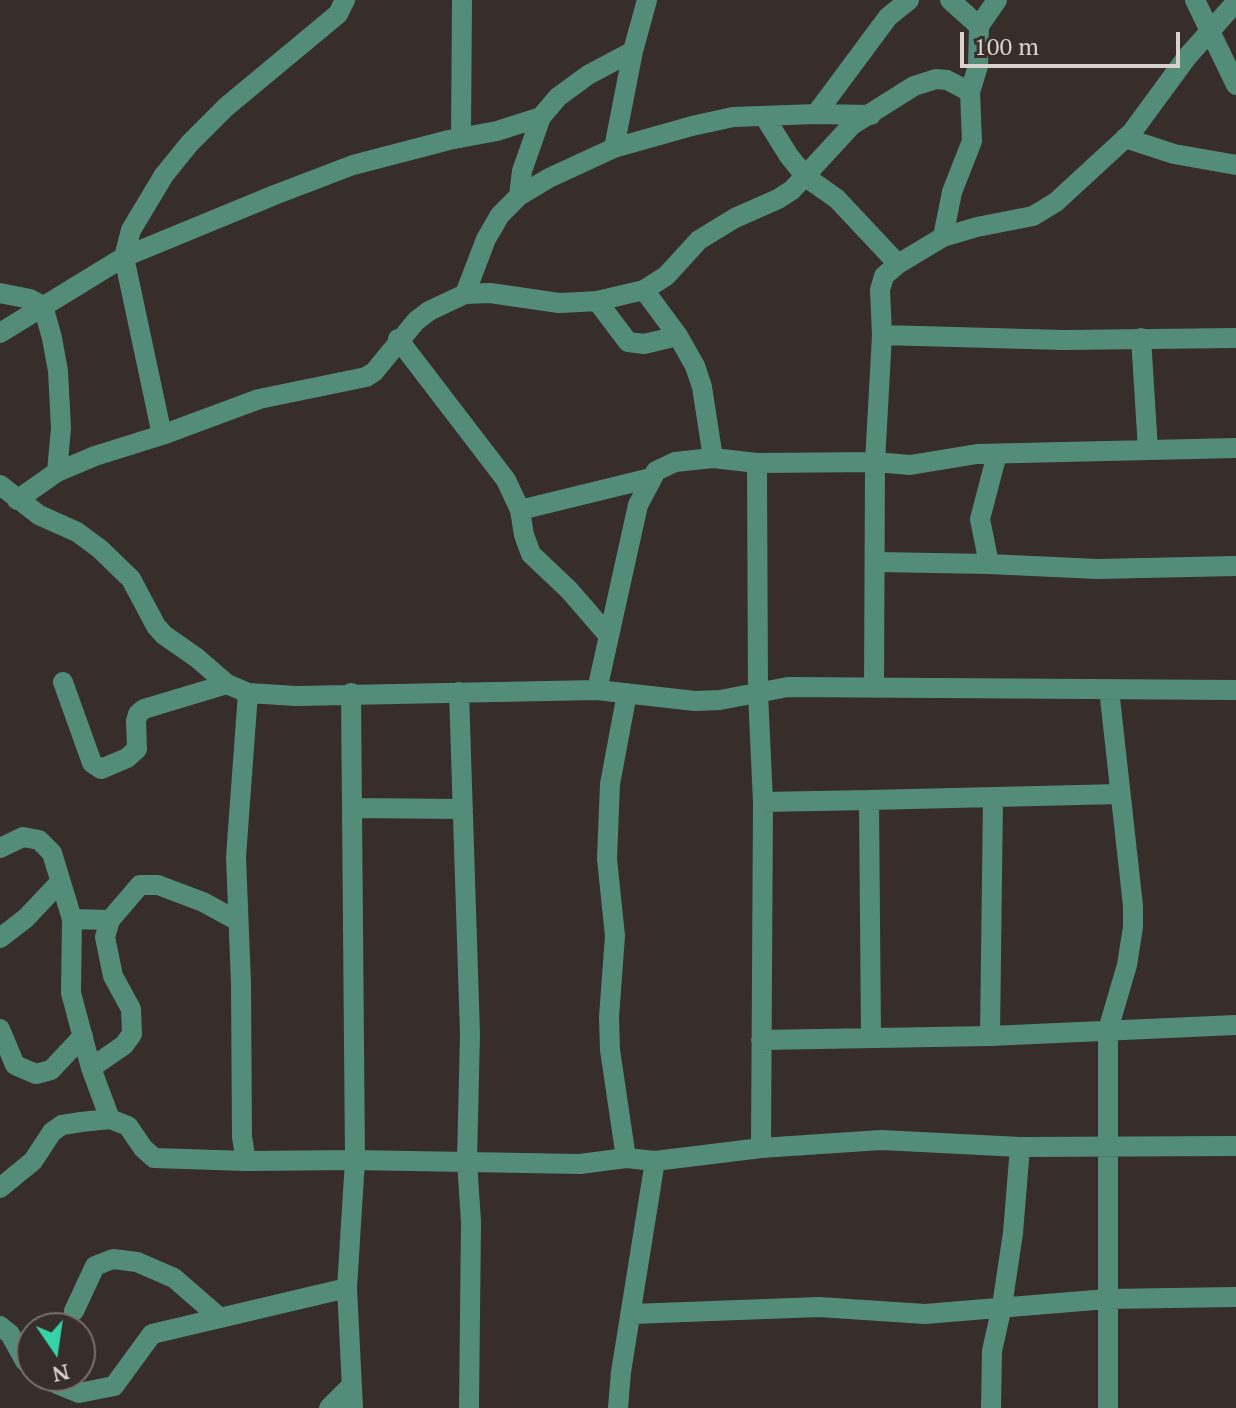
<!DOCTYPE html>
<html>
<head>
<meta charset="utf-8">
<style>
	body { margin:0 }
	#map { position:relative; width:1236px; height:1408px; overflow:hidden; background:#372d2a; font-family:"PT Serif",serif }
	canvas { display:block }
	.north { position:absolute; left:16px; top:1312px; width:80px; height:80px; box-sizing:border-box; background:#372d2a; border:2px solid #776f6c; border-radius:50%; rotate:167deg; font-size:22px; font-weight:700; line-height:32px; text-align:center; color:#d8d1cf }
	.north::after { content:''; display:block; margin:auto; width:28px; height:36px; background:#35d4a7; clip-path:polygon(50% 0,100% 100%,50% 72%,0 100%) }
	.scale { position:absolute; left:960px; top:32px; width:220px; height:36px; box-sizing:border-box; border:4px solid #d8d1cf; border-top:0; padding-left:10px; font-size:24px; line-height:28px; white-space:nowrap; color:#d8d1cf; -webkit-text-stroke:6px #372d2a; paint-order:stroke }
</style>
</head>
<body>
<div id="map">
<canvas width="1236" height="1408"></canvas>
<div class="north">N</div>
<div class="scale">100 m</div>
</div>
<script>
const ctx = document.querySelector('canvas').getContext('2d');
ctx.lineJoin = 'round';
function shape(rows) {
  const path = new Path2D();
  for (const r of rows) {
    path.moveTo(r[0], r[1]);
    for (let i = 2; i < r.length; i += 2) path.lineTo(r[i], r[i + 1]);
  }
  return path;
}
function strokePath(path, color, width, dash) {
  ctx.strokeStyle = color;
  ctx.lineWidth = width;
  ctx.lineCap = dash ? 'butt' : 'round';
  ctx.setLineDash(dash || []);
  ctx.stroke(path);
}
strokePath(shape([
	[950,0,979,26],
	[1195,0,1236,85],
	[871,115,816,114,888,17,909,0],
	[764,116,789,156,806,177,837,199,898,264,943,237,977,227,1033,216,1056,202,1132,132,1187,57,1236,2],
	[461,137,462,0],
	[1125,138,1174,154,1236,165],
	[614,148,633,51],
	[519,196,522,171,541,117],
	[943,237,952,192,972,141,970,92],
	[644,290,678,336,695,366,702,387,713,458],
	[0,293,30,299,43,306,52,338,58,371,61,428,57,472],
	[465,294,486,239,500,215,519,196,549,178,614,148,692,126,733,117,816,114],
	[597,301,628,342,644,344,678,336],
	[0,333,124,257,277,194,353,165,449,140,497,131,541,117,558,97,588,75,633,51,647,0],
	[882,335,1064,340,1236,338],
	[1141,338,1148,450],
	[398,339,506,480,520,510,524,535,531,554,569,590,608,635],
	[162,435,124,257,131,230,164,175,190,143,226,107,338,14,345,0],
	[757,463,758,693,763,802,761,1148],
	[0,485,39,515,77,532,100,549,131,579,156,626,164,635,197,658,227,684,248,693,296,696,597,690,695,701,720,700,788,687,1236,690],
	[17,500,57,472,95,456,162,435,259,399,366,377,374,372,416,321,429,311,465,294,490,293,559,303,580,302,597,301,644,290,666,276,699,240,735,218,778,199,792,190,852,125,914,86,936,79,947,80,970,92,978,66,979,26,997,0],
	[520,510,651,478],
	[877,562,989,564,1097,569,1236,566],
	[989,564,980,519,997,454],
	[63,682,92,763,101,769,127,758,137,749,136,721,138,714,144,709,227,684],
	[874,688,875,462,882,335,880,290,884,276,898,264],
	[597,690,638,505,656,471,675,462,713,458,757,463,875,462,910,465,977,454,1236,448],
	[459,692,470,1034,467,1161,471,1222,469,1408],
	[248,693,236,857,241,983,242,1137,246,1161,355,1160,580,1164,626,1158,655,1161,761,1148,881,1140,1020,1147,1236,1146],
	[351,693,355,1160,347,1288,353,1408],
	[763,802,869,800],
	[352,808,463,809],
	[0,848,23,837,39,840,52,853,72,919,71,993,91,1068,110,1119],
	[72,919,110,920],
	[0,938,26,918,60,882],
	[0,1029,15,1065,36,1074,51,1070,83,1036],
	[990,1036,993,797],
	[871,1038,869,800,1120,794],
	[761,1040,990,1036,1236,1025],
	[91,1068,124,1045,132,1034,131,1009,113,976,105,937,110,920,140,885,158,885,203,902,238,921],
	[626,1158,610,1050,609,1017,615,936,607,859,610,784,627,693],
	[0,1188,33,1161,52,1132,62,1125,81,1122,110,1119,128,1126,143,1148,154,1158,246,1161],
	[74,1311,95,1266,113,1259,137,1262,174,1278,220,1318],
	[632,1314,819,1307,925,1314,1107,1299,1236,1297],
	[0,1326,10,1334,25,1361,32,1366],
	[45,1376,57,1384,79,1393,114,1386,152,1334,347,1288],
	[329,1408,352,1385],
	[618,1408,621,1372,655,1161],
	[991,1408,992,1351,1002,1306,1013,1233,1020,1147],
	[1108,1408,1108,1030,1127,965,1133,927,1133,906,1109,689]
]), '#538d79', 20);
</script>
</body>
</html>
